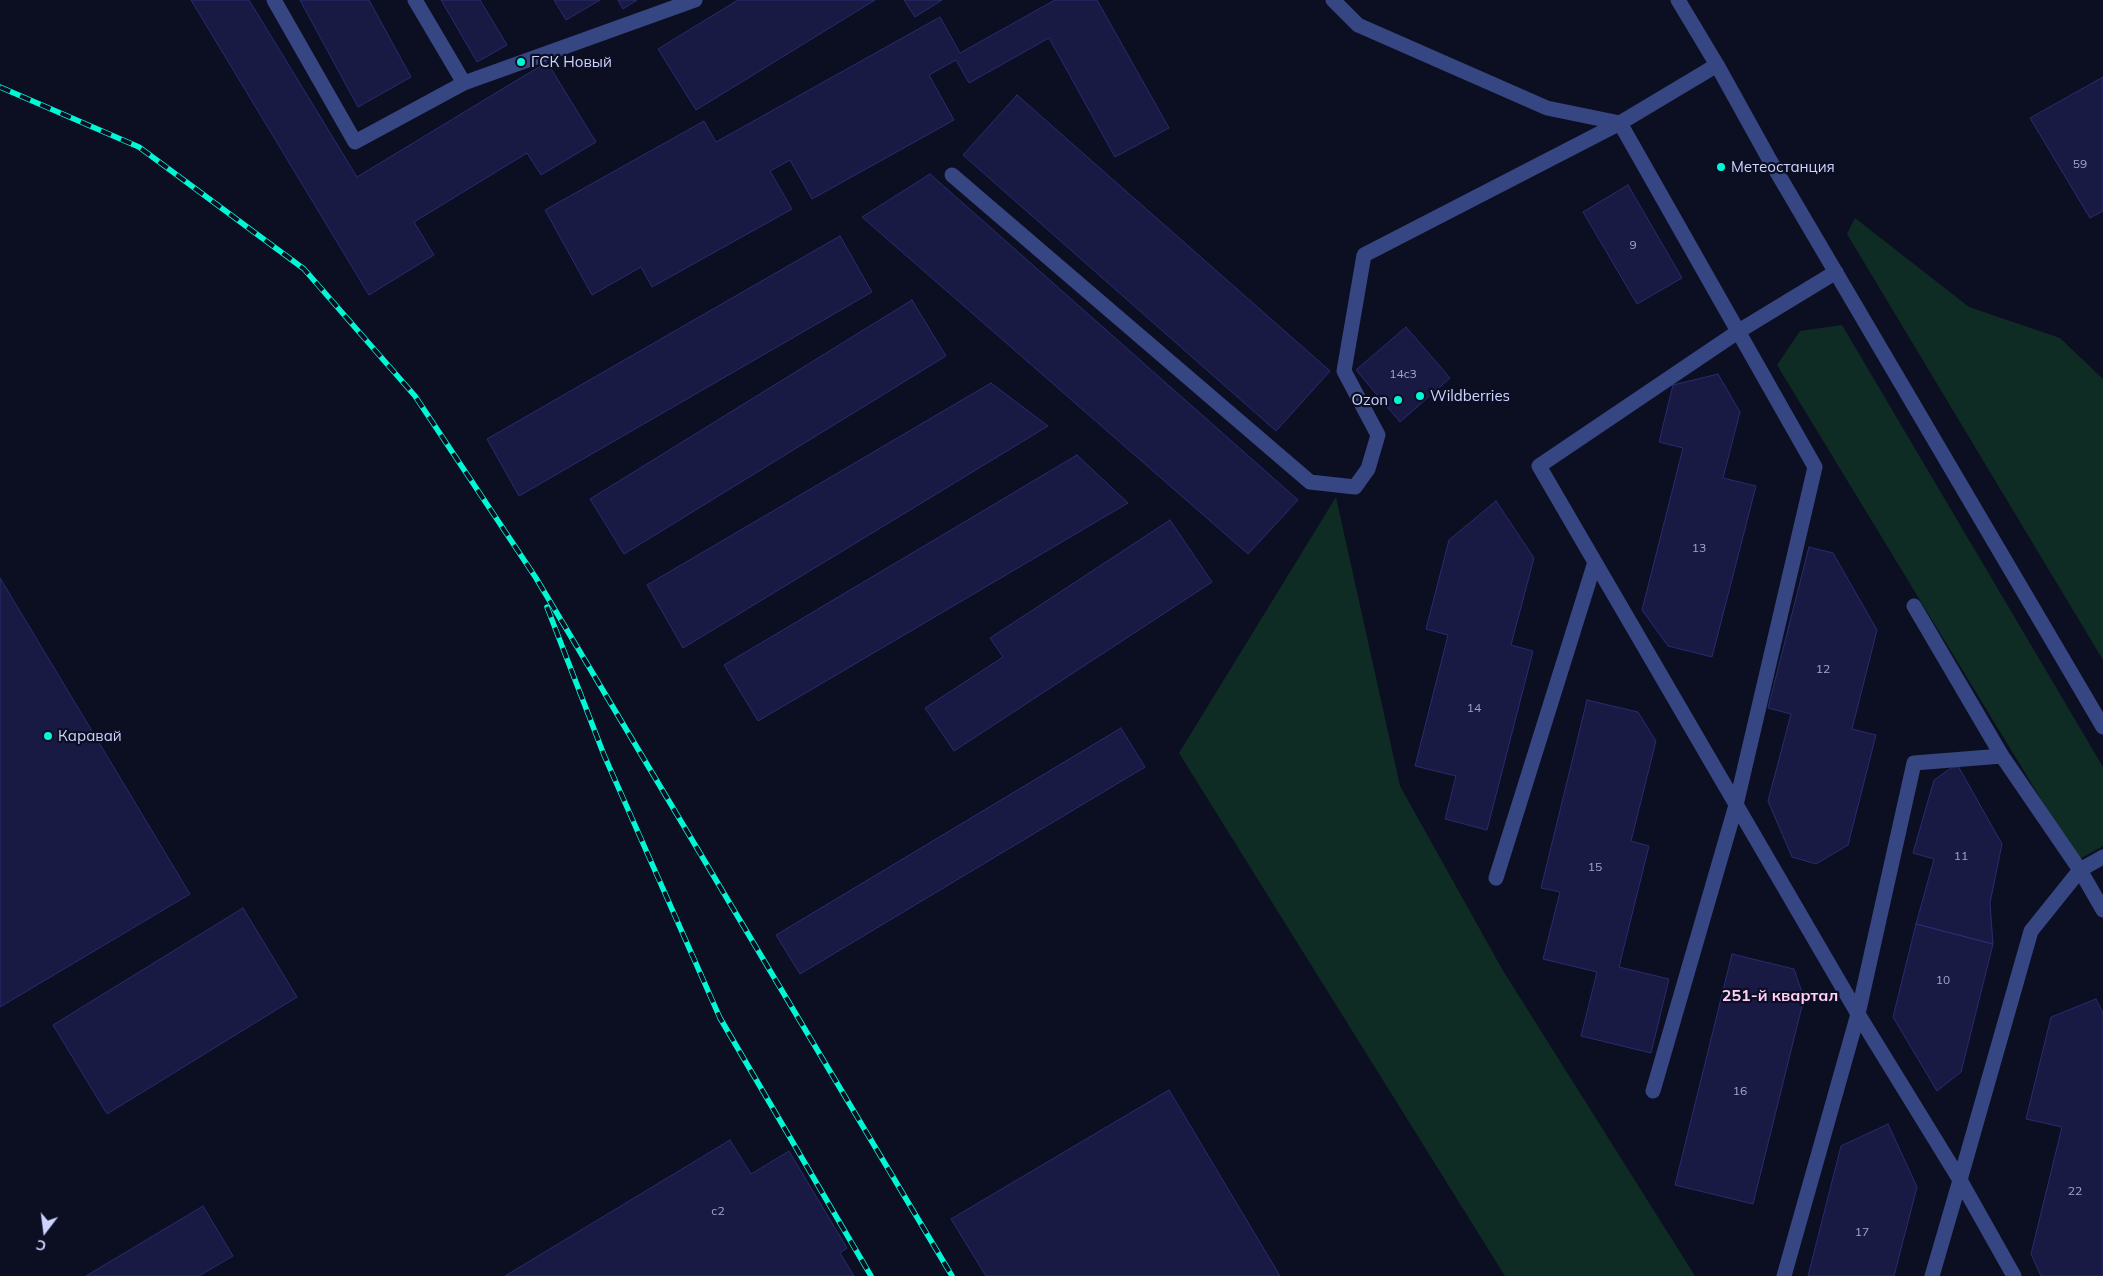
<!DOCTYPE html>
<html>
<head>
<meta charset="utf-8">
<style>
	body { margin:0 }
	#map { position:relative; width:2103px; height:1276px; overflow:hidden; background:#0c0e22; font-family:Mulish,sans-serif }
	canvas { display:block }
	.north { position:absolute; left:20px; top:1206px; width:50px; height:50px; -webkit-text-stroke:4px #0c0e22; paint-order:stroke; rotate:195deg; font-size:14px; font-weight:700; line-height:20px; text-align:center; color:#cdd4ff }
	.north::after { content:''; display:block; margin:auto; width:18px; height:22px; background:#cdd4ff; clip-path:polygon(50% 0,100% 100%,50% 72%,0 100%) }
</style>
</head>
<body>
<div id="map">
<canvas width="2103" height="1276"></canvas>
<div class="north">С</div>
</div>
<script>
const ctx = document.querySelector('canvas').getContext('2d');
ctx.lineJoin = 'round';
function paint(path, color) {
  ctx.fillStyle = color;
  ctx.fill(path, 'evenodd');
}
function shape(rows) {
  const path = new Path2D();
  for (const r of rows) {
    path.moveTo(r[0], r[1]);
    for (let i = 2; i < r.length; i += 2) path.lineTo(r[i], r[i + 1]);
  }
  return path;
}
function strokePath(path, color, width, dash) {
  ctx.strokeStyle = color;
  ctx.lineWidth = width;
  ctx.lineCap = dash ? 'butt' : 'round';
  ctx.setLineDash(dash || []);
  ctx.stroke(path);
}
function drawText(font, color, halo, rows, align = 'center') {
  ctx.font = font + ' Mulish,sans-serif';
  ctx.lineWidth = 4.5;
  ctx.setLineDash([]);
  ctx.textBaseline = 'middle';
  ctx.strokeStyle = halo;
  ctx.fillStyle = color;
  for (const [text, x, y, turn = 0] of rows) {
    ctx.save();
    ctx.translate(x, y);
    ctx.rotate((+turn || 0) * Math.PI / 180);
    ctx.textAlign = isNaN(turn) ? turn : align;
    if (halo) ctx.strokeText(text, 0, 0);
    ctx.fillText(text, 0, 0);
    ctx.restore();
  }
}
paint(shape([
	[1855,218,1969,307,2060,338,2103,379,2103,660,1847,234],
	[1842,325,2103,767,2103,846,2078,860,1777,365,1800,331],
	[1336,497,1400,786,1502,969,1695,1276,1505,1276,1179,753]
]), '#0f2c24');
const building = shape([
	[191,0,249,0,357,177,547,62,596,142,541,175,527,153,414,222,434,255,369,295,191,0],
	[300,0,369,0,411,77,358,107,300,0],
	[441,0,480,0,507,45,477,62,441,0],
	[554,0,600,0,566,20,554,0],
	[618,0,637,0,623,9,618,0],
	[738,0,875,0,696,110,658,49,738,0],
	[904,0,942,0,915,17,904,0],
	[1055,0,1097,0,1169,128,1115,157,1049,38,969,83,956,60,929,75,954,120,812,199,790,160,770,171,792,209,652,287,641,267,592,295,545,210,704,121,716,142,940,17,960,53,1055,0],
	[2103,77,2103,211,2090,218,2030,118,2103,77],
	[1017,95,1330,371,1276,431,963,155,1017,95],
	[930,174,1298,500,1248,554,862,217,930,174],
	[1628,185,1682,278,1637,304,1583,212,1628,185],
	[840,236,872,292,519,496,487,439,840,236],
	[912,300,946,356,624,554,590,499,912,300],
	[1406,327,1450,378,1400,422,1356,370,1406,327],
	[1718,374,1740,412,1723,478,1756,486,1712,657,1668,646,1642,610,1683,448,1659,442,1673,385,1718,374],
	[991,383,1048,426,683,648,647,585,991,383],
	[1077,455,1128,503,758,721,724,665,1077,455],
	[1496,501,1534,558,1511,645,1533,651,1487,830,1445,819,1456,776,1415,766,1448,635,1426,629,1449,540,1496,501],
	[1170,520,1212,582,954,751,925,708,1003,657,990,638,1170,520],
	[1809,547,1833,553,1877,630,1852,729,1876,735,1848,845,1816,864,1792,857,1768,801,1791,714,1768,708,1809,547],
	[0,578,190,894,0,1007,0,578],
	[1587,700,1638,712,1656,741,1631,841,1649,846,1619,967,1669,979,1651,1053,1581,1036,1597,972,1543,959,1560,892,1541,888,1587,700],
	[1121,728,1145,767,800,974,776,935,1121,728],
	[1957,764,2002,844,1990,903,1993,944,1916,924,1934,859,1913,853,1934,780,1957,764],
	[243,908,297,997,107,1114,53,1025,243,908],
	[1916,924,1993,944,1961,1072,1937,1091,1893,1017,1916,924],
	[1732,954,1794,969,1804,998,1753,1204,1675,1185,1732,954],
	[2096,999,2103,1013,2103,1276,2041,1276,2031,1254,2062,1127,2026,1119,2051,1017,2096,999],
	[1169,1090,1280,1276,986,1276,951,1219,1169,1090],
	[1888,1124,1917,1187,1894,1276,1808,1276,1841,1146,1888,1124],
	[730,1140,751,1174,789,1151,847,1248,840,1253,854,1276,505,1276,730,1140],
	[203,1206,233,1256,199,1276,86,1276,203,1206]
]);
paint(building, '#181a43');
strokePath(building, '#292c70', 1);
strokePath(shape([
	[274,0,355,142,464,83,695,0],
	[415,0,464,83],
	[1333,0,1358,25,1547,108,1620,123],
	[1678,0,1717,65,1768,157,2103,727],
	[952,175,1310,482,1355,487,1368,469,1378,435,1344,371,1364,255,1620,123],
	[1914,606,2002,756,2080,870,2103,910],
	[2002,756,1914,763,1858,1014,1960,1180,2031,931,2080,870,2103,857],
	[1496,878,1595,562],
	[1653,1091,1736,805,1815,467,1620,123,1717,65],
	[1960,1180,2014,1276],
	[1784,1276,1858,1014,1539,466,1739,331,1836,272],
	[1932,1276,1960,1180]
]), '#364682', 15);
const rail = shape([
	[0,87,139,147,304,269,415,396,536,578,952,1276],
	[547,607,604,755,720,1018,871,1276]
]);
strokePath(rail, '#00f8d4', 5.5);
strokePath(rail, '#0c0e22', 4, [11]);
for (const [x, y, r, color] of [
	[521,62,5,"#00f8d4"],
	[1721,167,5,"#00f8d4"],
	[1420,396,5,"#00f8d4"],
	[1398,400,5,"#00f8d4"],
	[48,736,5,"#00f8d4"]
]) {
  const dot = new Path2D();
  dot.arc(x, y, r, 0, 2 * Math.PI);
  ctx.fillStyle = color;
  ctx.fill(dot);
  strokePath(dot, '#0c0e22', 2);
}
drawText('12px', '#a0a6d0', null, [
	["59",2080,164],
	["9",1633,245],
	["14c3",1403,374],
	["13",1699,548],
	["12",1823,669],
	["14",1474,708],
	["11",1961,856],
	["15",1595,867],
	["10",1943,980],
	["16",1740,1091],
	["22",2075,1191],
	["с2",718,1211],
	["17",1862,1232]
]);
drawText('15px', '#cdd4ff', '#0c0e22', [
	["ГСК Новый",531,62],
	["Метеостанция",1731,167],
	["Wildberries",1430,396],
	["Ozon",1388,400,"right"],
	["Каравай",58,736]
], 'left');
drawText('bold 16px', '#ffcff9', '#0c0e22', [
	["251-й квартал",1780,996]
]);
</script>
</body>
</html>
